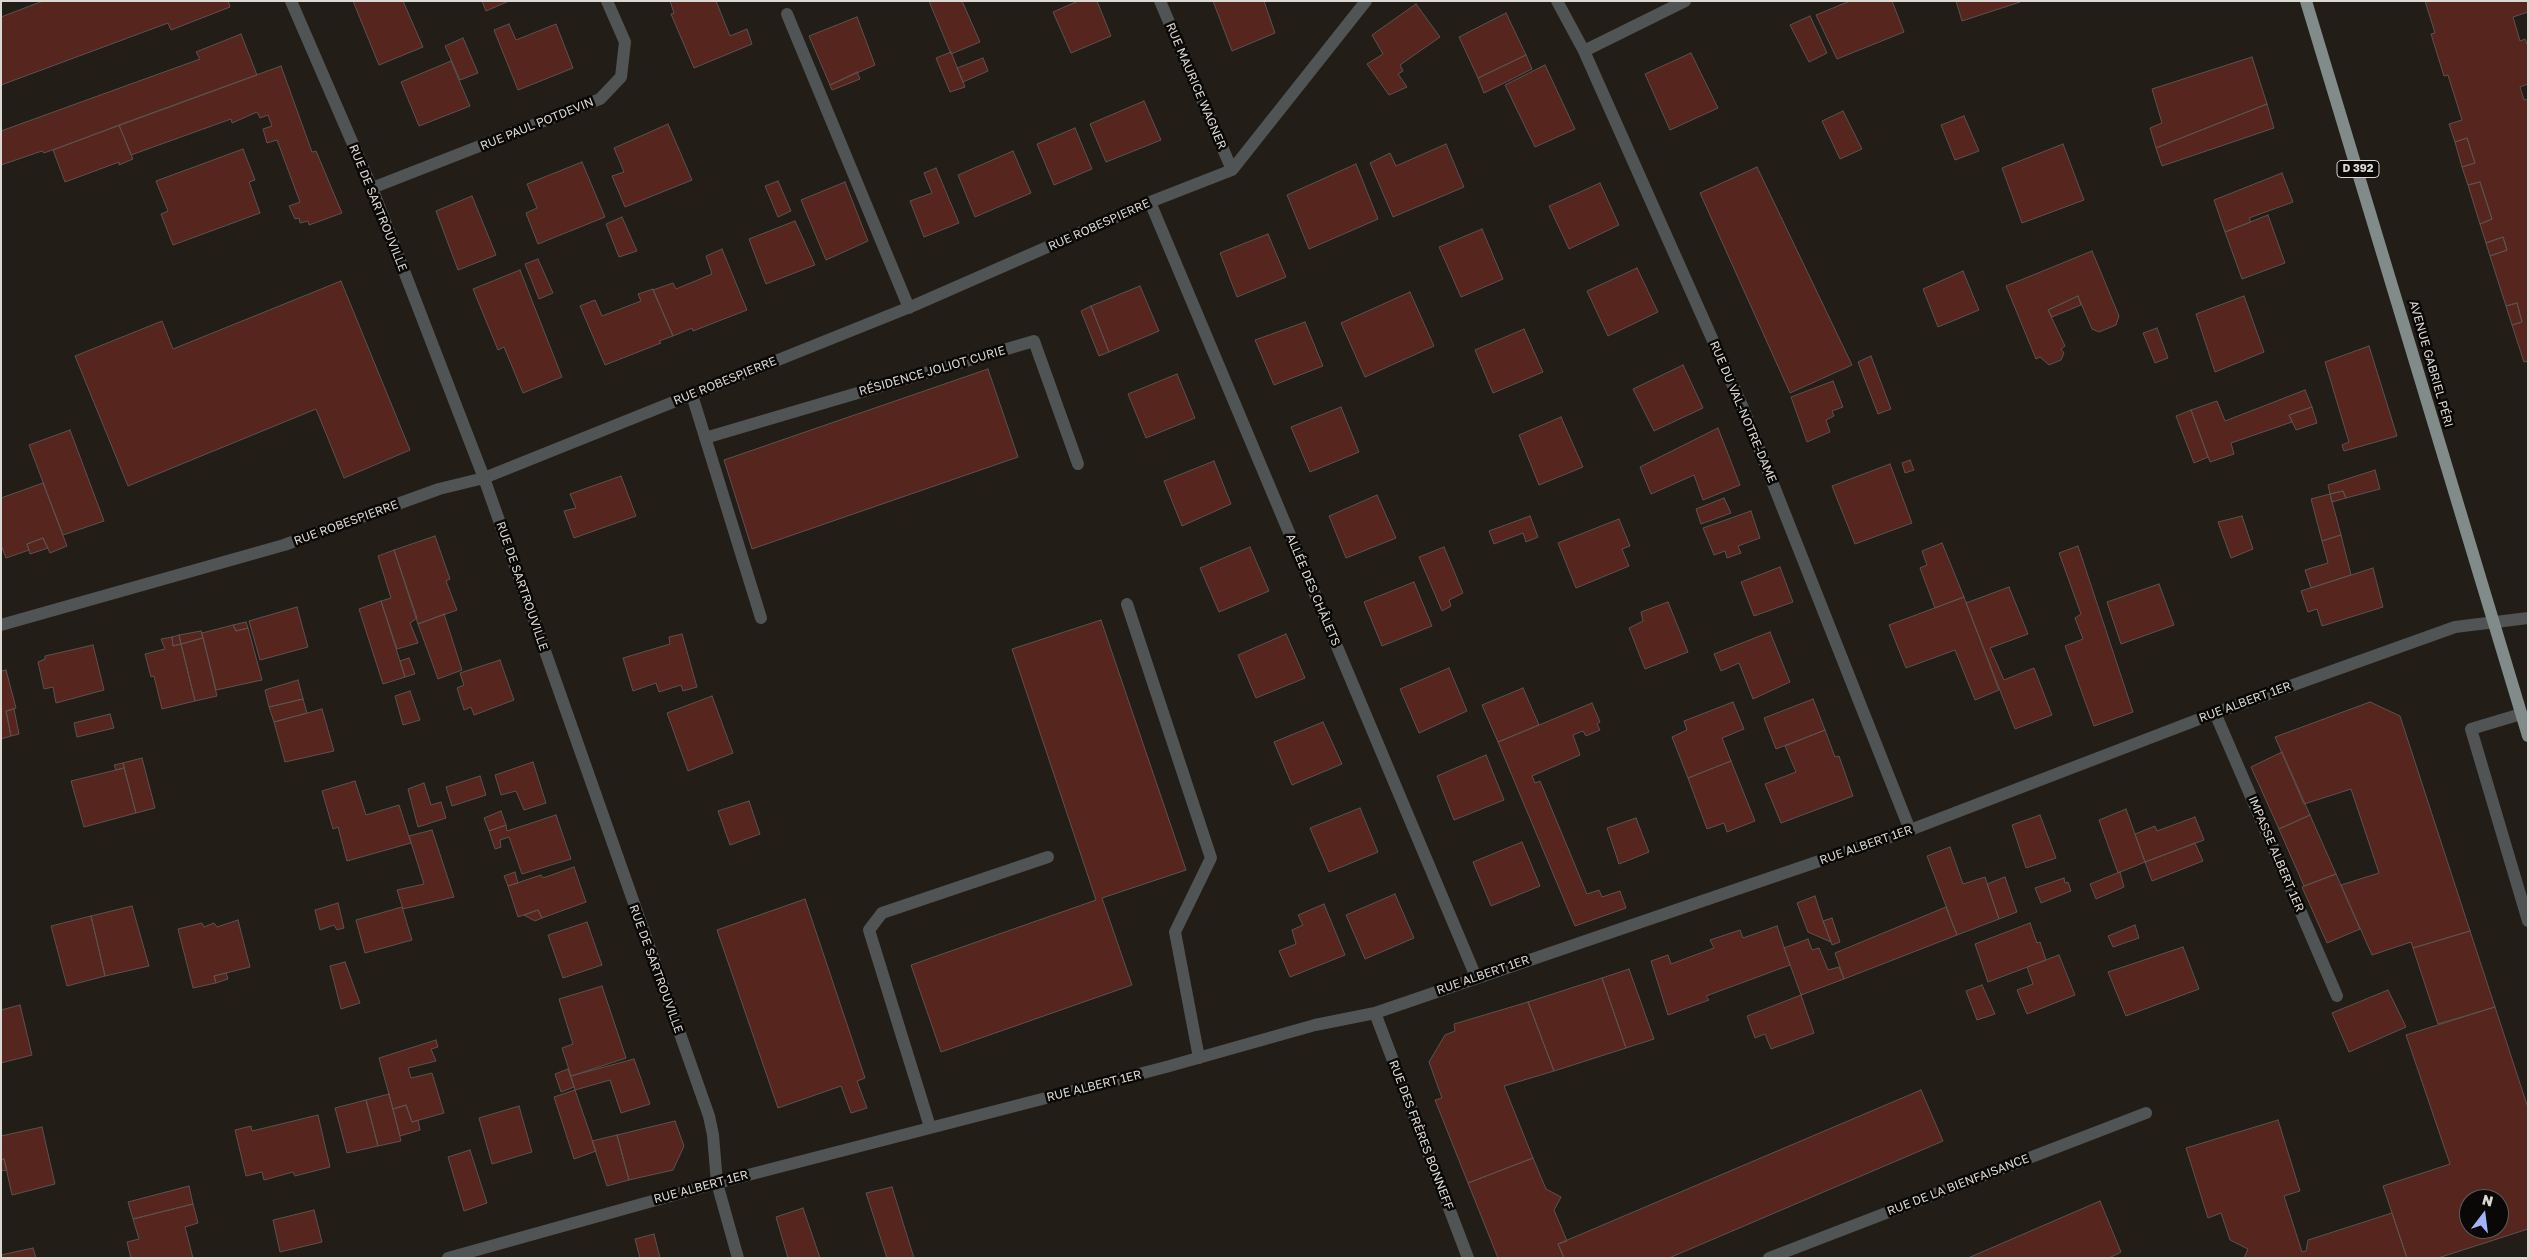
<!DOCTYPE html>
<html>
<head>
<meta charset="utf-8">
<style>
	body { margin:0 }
	#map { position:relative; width:2529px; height:1259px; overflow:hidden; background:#221d17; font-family:"Golos Text",sans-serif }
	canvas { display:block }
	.frame { position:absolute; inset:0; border:2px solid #dcd8d4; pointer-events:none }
	.north { position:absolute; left:2459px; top:1189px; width:50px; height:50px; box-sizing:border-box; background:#0a0806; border:1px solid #5e5b58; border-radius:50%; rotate:15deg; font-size:14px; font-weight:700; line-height:20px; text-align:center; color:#dcd8d4 }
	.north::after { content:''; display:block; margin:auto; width:18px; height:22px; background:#a2b2fd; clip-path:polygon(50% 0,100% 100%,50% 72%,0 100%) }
</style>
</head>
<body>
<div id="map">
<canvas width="2529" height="1259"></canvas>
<div class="frame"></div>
<div class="north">N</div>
</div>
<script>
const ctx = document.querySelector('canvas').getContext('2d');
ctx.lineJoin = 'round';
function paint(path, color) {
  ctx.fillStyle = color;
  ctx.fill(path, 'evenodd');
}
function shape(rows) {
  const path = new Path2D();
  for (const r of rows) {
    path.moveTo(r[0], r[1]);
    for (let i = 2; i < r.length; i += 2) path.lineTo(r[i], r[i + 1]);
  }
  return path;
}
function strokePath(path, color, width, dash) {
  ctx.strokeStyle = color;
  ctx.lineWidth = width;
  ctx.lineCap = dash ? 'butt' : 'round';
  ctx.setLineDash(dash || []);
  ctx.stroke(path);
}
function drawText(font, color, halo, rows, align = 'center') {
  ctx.font = font + ' "Golos Text",sans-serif';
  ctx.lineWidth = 5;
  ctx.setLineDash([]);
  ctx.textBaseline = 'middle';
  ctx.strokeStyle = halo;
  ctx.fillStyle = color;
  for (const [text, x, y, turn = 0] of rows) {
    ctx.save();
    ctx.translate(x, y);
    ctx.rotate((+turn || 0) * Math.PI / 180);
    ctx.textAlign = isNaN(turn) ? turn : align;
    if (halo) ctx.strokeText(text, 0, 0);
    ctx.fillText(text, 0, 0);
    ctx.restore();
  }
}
const building = shape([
	[43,1,228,1,230,7,171,30,168,23,1,85,1,17,43,1],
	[353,1,403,1,423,47,379,65,353,1],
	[482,1,509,1,486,11,482,1],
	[670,1,716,1,730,36,747,29,752,44,694,68,671,14,674,13,670,1],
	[929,1,962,1,980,42,951,54,929,1],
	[1078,1,1097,1,1111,36,1071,53,1053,12,1078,1],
	[1213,1,1264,1,1275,33,1232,51,1213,1],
	[1850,1,1892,1,1904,32,1837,59,1816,15,1850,1],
	[1956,1,2020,1,2020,2,1962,21,1956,1],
	[2425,1,2528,1,2528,12,2513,17,2520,41,2525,39,2528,46,2528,84,2520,87,2524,100,2528,99,2528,361,2524,362,2512,325,2522,322,2517,303,2506,306,2490,256,2507,250,2503,237,2486,243,2480,224,2492,219,2480,182,2468,185,2462,167,2475,163,2467,138,2455,142,2449,124,2462,120,2448,75,2444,76,2431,34,2435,33,2425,1],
	[1416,4,1440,37,1400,65,1403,71,1398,74,1407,87,1389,95,1367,64,1383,54,1372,35,1416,4],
	[1506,13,1526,55,1478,78,1459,37,1506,13],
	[1810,16,1827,53,1809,62,1790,25,1810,16],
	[857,17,875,65,830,85,809,36,857,17],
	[509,24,516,40,556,24,573,68,518,90,494,30,509,24],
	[241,34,257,75,44,153,42,151,1,165,1,131,200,59,196,52,241,34],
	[463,38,478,73,460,80,445,46,463,38],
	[951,52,965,87,950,92,936,58,951,52],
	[1691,53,1718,108,1670,130,1645,74,1691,53],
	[1526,55,1532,69,1484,93,1478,78,1526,55],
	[2252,57,2267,104,2156,148,2150,128,2162,123,2152,89,2252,57],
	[983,58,988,71,963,82,957,68,983,58],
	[451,61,470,106,419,126,401,82,451,61],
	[1545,65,1575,129,1535,147,1505,85,1545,65],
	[281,66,312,152,316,151,342,213,309,225,308,221,300,223,299,218,295,219,289,206,300,202,277,140,267,143,263,129,272,126,268,115,260,118,257,112,232,123,231,119,131,155,119,125,281,66],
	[857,72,860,79,832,90,830,85,857,72],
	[1144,101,1161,140,1106,162,1090,124,1144,101],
	[2267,104,2274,128,2162,166,2156,148,2267,104],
	[1843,111,1862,149,1840,159,1822,121,1843,111],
	[1964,116,1979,151,1955,160,1941,125,1964,116],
	[668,124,692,180,625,207,612,176,624,172,614,148,668,124],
	[119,125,133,159,119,165,119,162,65,182,53,150,119,125],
	[1075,128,1092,169,1054,185,1037,144,1075,128],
	[2467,138,2475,163,2462,167,2455,142,2467,138],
	[1446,144,1464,187,1393,217,1370,163,1390,153,1396,166,1446,144],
	[2063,144,2084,200,2022,223,2002,168,2063,144],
	[243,149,255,180,249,182,260,213,173,245,161,214,168,211,156,181,243,149],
	[1013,151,1031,193,975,217,958,175,1013,151],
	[582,162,605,217,538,244,526,213,537,208,527,184,582,162],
	[1356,164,1378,219,1309,249,1287,195,1356,164],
	[1757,167,1852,365,1790,393,1700,193,1757,167],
	[936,168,959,223,924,237,910,201,932,193,924,173,936,168],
	[2282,173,2293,202,2249,218,2251,222,2225,232,2214,200,2282,173],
	[778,181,791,211,778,217,765,186,778,181],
	[845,182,868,241,826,260,801,200,845,182],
	[2480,182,2492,219,2480,224,2468,185,2480,182],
	[1600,183,1619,225,1569,249,1549,206,1600,183],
	[472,196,496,255,458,270,436,211,472,196],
	[2268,215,2285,263,2242,279,2225,232,2268,215],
	[622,217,637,251,619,257,606,224,622,217],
	[795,221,815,265,766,284,749,239,795,221],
	[1482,229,1503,279,1461,297,1439,247,1482,229],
	[1268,234,1286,277,1237,297,1220,253,1268,234],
	[2503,237,2507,250,2490,256,2486,243,2503,237],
	[722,249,747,310,693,331,692,328,673,336,653,290,673,283,676,289,712,274,706,256,722,249],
	[2092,251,2119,316,2116,325,2099,332,2092,329,2078,296,2048,310,2065,346,2061,349,2064,353,2061,360,2049,365,2040,357,2036,359,2006,286,2092,251],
	[538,259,553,293,539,299,525,264,538,259],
	[1637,268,1658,312,1608,336,1587,291,1637,268],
	[520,270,562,377,523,393,504,347,498,350,473,289,520,270],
	[1963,271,1979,310,1938,327,1923,289,1963,271],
	[341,281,410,450,344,478,316,409,128,486,75,356,162,321,173,349,341,281],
	[1140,286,1159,331,1109,352,1091,306,1140,286],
	[653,289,673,336,659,341,661,343,605,365,580,306,595,300,602,316,641,301,638,294,653,289],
	[1410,292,1434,346,1365,377,1341,323,1410,292],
	[2078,296,2081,305,2052,317,2048,310,2078,296],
	[2244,296,2264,352,2215,372,2196,314,2244,296],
	[2517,303,2522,322,2512,325,2506,306,2517,303],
	[1091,306,1109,352,1099,356,1081,311,1091,306],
	[1305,322,1323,366,1274,385,1255,340,1305,322],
	[2157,328,2168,358,2155,363,2143,333,2157,328],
	[1524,329,1543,372,1493,393,1475,350,1524,329],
	[2369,346,2397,436,2344,451,2342,445,2349,442,2325,362,2369,346],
	[1871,356,1891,409,1878,414,1858,362,1871,356],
	[1683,365,1703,408,1654,431,1633,389,1683,365],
	[988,369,1018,457,752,549,724,460,988,369],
	[1177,374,1195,418,1146,438,1128,394,1177,374],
	[1833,381,1843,407,1832,411,1834,416,1826,420,1830,432,1807,442,1791,397,1833,381],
	[2305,390,2312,407,2289,415,2292,422,2231,443,2234,454,2210,462,2191,410,2217,401,2225,421,2305,390],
	[1341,407,1359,452,1310,472,1291,427,1341,407],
	[2312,407,2317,423,2296,430,2289,415,2312,407],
	[2191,410,2208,457,2194,463,2176,416,2191,410],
	[1561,417,1583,467,1539,485,1519,435,1561,417],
	[1718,428,1740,485,1703,500,1694,475,1651,494,1640,467,1718,428],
	[70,430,104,521,63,535,29,445,70,430],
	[1910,460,1914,470,1905,473,1902,463,1910,460],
	[1214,461,1231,504,1182,526,1164,481,1214,461],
	[1890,464,1912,523,1855,544,1832,486,1890,464],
	[2375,470,2380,489,2346,498,2343,491,2330,494,2328,485,2375,470],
	[621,476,636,516,574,538,564,511,576,508,570,494,621,476],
	[43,483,67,546,50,553,43,538,27,544,29,550,6,558,1,545,1,498,43,483],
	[2343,491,2346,498,2332,502,2330,494,2343,491],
	[2330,494,2341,535,2322,541,2311,499,2330,494],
	[1377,495,1396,538,1346,558,1329,516,1377,495],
	[1724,498,1731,513,1701,524,1696,509,1724,498],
	[1751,511,1760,538,1738,546,1741,553,1727,558,1725,551,1714,555,1703,528,1751,511],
	[1530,516,1538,537,1526,542,1523,533,1494,544,1489,531,1530,516],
	[2242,516,2253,549,2231,558,2218,522,2242,516],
	[1619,519,1630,546,1622,549,1629,566,1576,588,1558,543,1619,519],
	[2341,535,2351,575,2311,588,2305,570,2328,563,2322,541,2341,535],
	[435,536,450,579,446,581,457,610,418,624,394,550,435,536],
	[43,538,48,548,30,554,27,544,43,538],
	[1942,543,1964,597,1935,608,1920,568,1927,565,1922,551,1942,543],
	[2078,546,2133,712,2094,726,2065,646,2083,639,2075,618,2081,614,2059,553,2078,546],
	[1250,547,1269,591,1219,612,1200,568,1250,547],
	[1444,547,1463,593,1449,600,1451,606,1442,611,1419,557,1444,547],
	[394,550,417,618,410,623,418,643,397,649,381,601,391,598,378,556,394,550],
	[1780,567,1793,602,1754,616,1741,582,1780,567],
	[2373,568,2383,607,2322,626,2317,609,2308,612,2301,591,2373,568],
	[1414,582,1432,626,1382,646,1364,602,1414,582],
	[2159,584,2174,625,2121,644,2107,602,2159,584],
	[2009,587,2028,634,1990,648,2004,680,2034,668,2052,715,2015,729,1966,603,2009,587],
	[1964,597,1999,690,1975,700,1955,650,1906,668,1889,625,1964,597],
	[381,601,405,677,383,684,359,609,381,601],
	[1668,602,1688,652,1645,669,1629,628,1643,621,1641,612,1668,602],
	[297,607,308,647,260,660,249,621,297,607],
	[444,614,462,670,438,679,418,624,444,614],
	[1101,620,1186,870,1102,898,1132,985,941,1052,911,965,1096,900,1012,649,1101,620],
	[246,622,248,628,236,631,233,625,246,622],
	[233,625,236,631,248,628,262,680,216,690,202,633,233,625],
	[201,631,203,638,181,644,179,635,201,631],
	[1770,632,1790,682,1753,699,1739,663,1721,671,1714,654,1770,632],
	[682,634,697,687,683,691,681,685,659,692,656,683,633,691,623,658,670,644,669,637,682,634],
	[1286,634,1305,678,1256,698,1238,655,1286,634],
	[179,635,181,644,173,646,172,637,179,635],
	[172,637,173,646,181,644,195,701,162,709,154,676,151,677,145,654,165,649,161,639,172,637],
	[203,638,217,696,195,701,181,644,203,638],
	[93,645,104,690,56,703,53,687,44,689,38,662,45,659,45,656,93,645],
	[409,658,415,674,405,677,400,661,409,658],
	[500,660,514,700,474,715,471,707,464,710,457,688,464,685,460,673,500,660],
	[1449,668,1467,711,1419,733,1400,689,1449,668],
	[6,670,16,708,6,711,11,736,1,739,1,671,6,670],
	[298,680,303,699,269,707,265,690,298,680],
	[1523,688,1539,725,1498,742,1482,705,1523,688],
	[410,691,420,720,403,725,395,696,410,691],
	[712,696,733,753,688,771,667,713,712,696],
	[303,699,307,713,274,722,269,707,303,699],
	[1813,699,1825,730,1776,749,1764,718,1813,699],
	[1733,702,1744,729,1722,738,1731,761,1688,778,1672,737,1687,730,1684,721,1733,702],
	[2370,702,2400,716,2470,931,2413,948,2411,942,2372,955,2341,885,2379,873,2351,789,2304,804,2275,737,2370,702],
	[1592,703,1600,722,1597,724,1600,730,1586,736,1583,731,1573,735,1580,755,1532,776,1535,783,1540,781,1587,894,1599,890,1602,897,1620,891,1626,908,1575,926,1498,742,1592,703],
	[14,709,19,734,11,736,6,711,14,709],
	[322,709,334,751,285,762,274,722,322,709],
	[110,714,114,728,77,737,74,723,110,714],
	[1323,722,1342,764,1292,785,1274,742,1323,722],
	[1825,730,1835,757,1839,756,1853,796,1781,823,1765,784,1796,772,1785,746,1825,730],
	[2282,752,2310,815,2279,829,2251,767,2282,752],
	[1486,755,1504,800,1454,820,1437,776,1486,755],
	[142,758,155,808,136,813,123,763,142,758],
	[1731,761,1755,821,1727,832,1724,823,1707,829,1688,778,1731,761],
	[533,762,546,803,524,810,516,791,501,795,495,775,533,762],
	[123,763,124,768,116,770,114,765,123,763],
	[124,768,136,813,84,827,71,781,124,768],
	[480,776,486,795,452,806,446,787,480,776],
	[355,781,366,815,399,805,411,843,347,861,338,827,333,829,322,791,355,781],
	[424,783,431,805,441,802,446,818,418,827,408,789,424,783],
	[749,801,760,834,730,845,718,811,749,801],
	[1360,808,1378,852,1329,872,1310,828,1360,808],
	[2126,809,2145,862,2118,873,2099,820,2126,809],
	[501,811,506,825,489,831,484,818,501,811],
	[556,815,571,859,522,874,509,837,500,840,501,847,495,849,489,831,506,825,507,831,556,815],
	[2040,815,2056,858,2026,868,2012,825,2040,815],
	[2310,815,2336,874,2304,886,2279,829,2310,815],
	[2195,817,2204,840,2145,862,2135,834,2155,826,2157,831,2195,817],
	[1636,818,1649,852,1619,864,1607,828,1636,818],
	[432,830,454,897,403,909,397,890,424,884,409,836,432,830],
	[1522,842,1540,886,1491,906,1473,862,1522,842],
	[2195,843,2203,861,2152,881,2145,862,2195,843],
	[1950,847,1963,884,1985,877,1999,919,1957,935,1927,856,1950,847],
	[574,867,586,902,542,918,538,910,518,917,508,886,541,875,543,878,574,867],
	[515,872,518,883,508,886,504,876,515,872],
	[2120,872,2124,887,2096,899,2090,884,2120,872],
	[2336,874,2360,929,2327,943,2302,887,2336,874],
	[2005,877,2017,912,1999,919,1987,884,2005,877],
	[2064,878,2065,883,2068,882,2071,891,2041,903,2035,888,2064,878],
	[1395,894,1414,938,1365,959,1346,915,1395,894],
	[1815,896,1823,921,1831,942,1808,932,1797,903,1815,896],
	[805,899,865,1078,857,1081,867,1108,851,1113,841,1086,778,1108,717,930,805,899],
	[338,903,344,928,337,930,334,925,320,930,315,910,338,903],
	[1324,904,1345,955,1290,977,1279,951,1296,944,1292,930,1303,925,1298,915,1324,904],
	[132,906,149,966,105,976,91,916,132,906],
	[402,907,412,940,365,953,356,920,402,907],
	[1946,907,1957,935,1844,979,1835,953,1946,907],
	[538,910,542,918,535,921,524,915,538,910],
	[91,916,105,976,67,986,51,926,91,916],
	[1832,918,1840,942,1832,945,1823,921,1832,918],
	[238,920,250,967,214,976,216,983,193,988,178,929,202,923,204,927,214,923,217,927,238,920],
	[587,922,602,965,563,978,548,935,587,922],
	[2030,923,2037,943,2040,942,2046,960,1988,982,1975,944,2030,923],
	[2135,925,2139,938,2113,947,2108,936,2135,925],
	[1777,926,1790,965,1706,996,1709,1000,1668,1015,1651,961,1668,955,1671,964,1714,948,1710,940,1740,930,1743,938,1777,926],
	[2470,931,2495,1007,2438,1024,2413,948,2470,931],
	[1808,939,1812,950,1819,948,1828,970,1839,967,1844,979,1801,995,1784,948,1808,939],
	[2183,947,2199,989,2126,1016,2108,972,2183,947],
	[2059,955,2075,995,2027,1014,2017,990,2033,984,2027,967,2059,955],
	[345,962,360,1003,341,1009,330,966,345,962],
	[1629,969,1654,1039,1626,1048,1602,978,1629,969],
	[226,973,228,979,216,983,214,976,226,973],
	[1602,978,1626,1048,1554,1071,1528,1002,1602,978],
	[1982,985,1995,1014,1977,1020,1966,991,1982,985],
	[602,986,626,1058,571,1076,562,1048,573,1044,559,999,602,986],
	[2388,990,2406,1027,2349,1052,2332,1013,2388,990],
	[1801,995,1814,1033,1771,1049,1765,1034,1755,1038,1747,1016,1801,995],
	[1528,1002,1554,1071,1504,1086,1533,1158,1468,1183,1435,1100,1442,1098,1429,1062,1445,1035,1455,1031,1454,1024,1528,1002],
	[20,1005,32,1055,1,1063,1,1010,20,1005],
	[2495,1007,2528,1108,2528,1229,2438,1258,2407,1258,2383,1186,2450,1164,2406,1035,2495,1007],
	[2469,1199,2499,1199,2499,1229,2469,1229,2469,1199],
	[436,1040,438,1047,431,1049,436,1061,408,1068,411,1078,432,1073,444,1113,412,1122,406,1105,393,1109,379,1058,436,1040],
	[634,1059,650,1104,621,1113,610,1080,575,1090,571,1076,634,1059],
	[568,1069,574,1087,561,1092,555,1074,568,1069],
	[575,1090,596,1151,574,1159,554,1097,575,1090],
	[1921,1090,1943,1141,1669,1258,1564,1258,1558,1244,1921,1090],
	[389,1094,401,1141,378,1146,366,1100,389,1094],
	[366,1100,378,1146,347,1153,335,1108,366,1100],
	[406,1105,412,1122,418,1120,420,1130,400,1136,393,1109,406,1105],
	[519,1106,532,1152,492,1164,479,1118,519,1106],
	[318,1115,330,1167,295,1176,293,1172,264,1180,262,1172,246,1176,235,1130,251,1126,252,1131,318,1115],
	[2278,1120,2300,1191,2284,1196,2302,1252,2306,1251,2308,1240,2392,1213,2407,1258,2244,1258,2248,1249,2230,1240,2221,1213,2208,1218,2186,1148,2278,1120],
	[675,1121,684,1146,673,1170,629,1180,617,1135,675,1121],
	[42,1127,55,1184,12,1195,4,1159,1,1160,1,1136,42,1127],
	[617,1135,629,1180,607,1186,592,1141,617,1135],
	[470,1150,487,1203,464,1211,448,1157,470,1150],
	[1533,1158,1546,1189,1561,1197,1554,1210,1567,1241,1558,1244,1564,1258,1498,1258,1468,1183,1533,1158],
	[4,1159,7,1170,1,1171,1,1160,4,1159],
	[189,1186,193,1204,133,1219,128,1202,189,1186],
	[892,1187,904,1226,914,1258,887,1258,866,1193,892,1187],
	[2100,1201,2121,1252,2109,1258,1968,1258,2100,1201],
	[193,1204,198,1223,185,1227,193,1258,131,1258,127,1242,139,1239,133,1219,193,1204],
	[803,1208,820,1258,788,1258,776,1217,803,1208],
	[314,1210,322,1242,280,1252,273,1220,314,1210],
	[654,1234,660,1258,640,1258,635,1239,654,1234],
	[33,1248,36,1258,1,1258,1,1255,33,1248]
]);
paint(building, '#56261e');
strokePath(building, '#5c5250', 1);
strokePath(shape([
	[787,14,909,308],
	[692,395,761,618],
	[705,438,1034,341,1078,464],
	[1127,604,1211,858,1175,932,1199,1058],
	[930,1127,869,930,882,913,1048,857]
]), '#505454', 12);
strokePath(shape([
	[291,1,372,188,484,478,709,1116,713,1135,717,1183,738,1258],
	[1160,1,1232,170],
	[1557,1,1584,51,1743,408,1910,830],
	[1584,51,1685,1],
	[372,188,600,99,621,77,625,42,607,1],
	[1150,202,1476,977],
	[1,625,284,545,439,489,484,478,915,305,1150,202,1232,170,1366,1],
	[2215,713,2337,996],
	[2521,714,2471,729,2528,921],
	[1375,1013,1468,1258],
	[448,1258,717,1183,1166,1067,1315,1025,1375,1013,1910,830,2215,713,2455,627,2528,618],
	[1769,1258,2146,1113]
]), '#505454', 12);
strokePath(shape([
	[2306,1,2528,736]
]), '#818b8a', 12);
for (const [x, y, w] of [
	[2358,169,42]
]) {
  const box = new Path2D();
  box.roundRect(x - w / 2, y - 8.5, w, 17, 4);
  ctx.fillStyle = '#0a0806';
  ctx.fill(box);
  strokePath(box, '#dcd8d4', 1);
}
drawText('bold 11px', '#dcd8d4', null, [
	["D 392",2358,169]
]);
drawText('12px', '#dcd8d4', '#0a0806', [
	["RUE MAURICE WAGNER",1196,86,67],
	["RUE PAUL POTDEVIN",537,124,-22],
	["RUE DE SARTROUVILLE",378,208,68],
	["RUE ROBESPIERRE",1099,225,-24],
	["AVENUE GABRIEL PÉRI",2431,364,74],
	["RÉSIDENCE JOLIOT CURIE",932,371,-16],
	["RUE ROBESPIERRE",725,381,-22],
	["RUE DU VAL-NOTRE-DAME",1743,412,67],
	["RUE ROBESPIERRE",346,523,-20],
	["RUE DE SARTROUVILLE",522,586,71],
	["ALLÉE DES CHÂLETS",1313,590,67],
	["RUE ALBERT 1ER",2245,702,-20],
	["RUE ALBERT 1ER",1866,845,-19],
	["IMPASSE ALBERT 1ER",2276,854,67],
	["RUE DE SARTROUVILLE",656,969,70],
	["RUE ALBERT 1ER",1483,975,-19],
	["RUE ALBERT 1ER",1094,1086,-14],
	["RUE DES FRÈRES BONNEFF",1421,1135,69],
	["RUE DE LA BIENFAISANCE",1958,1185,-21],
	["RUE ALBERT 1ER",701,1187,-15]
]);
</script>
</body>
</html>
